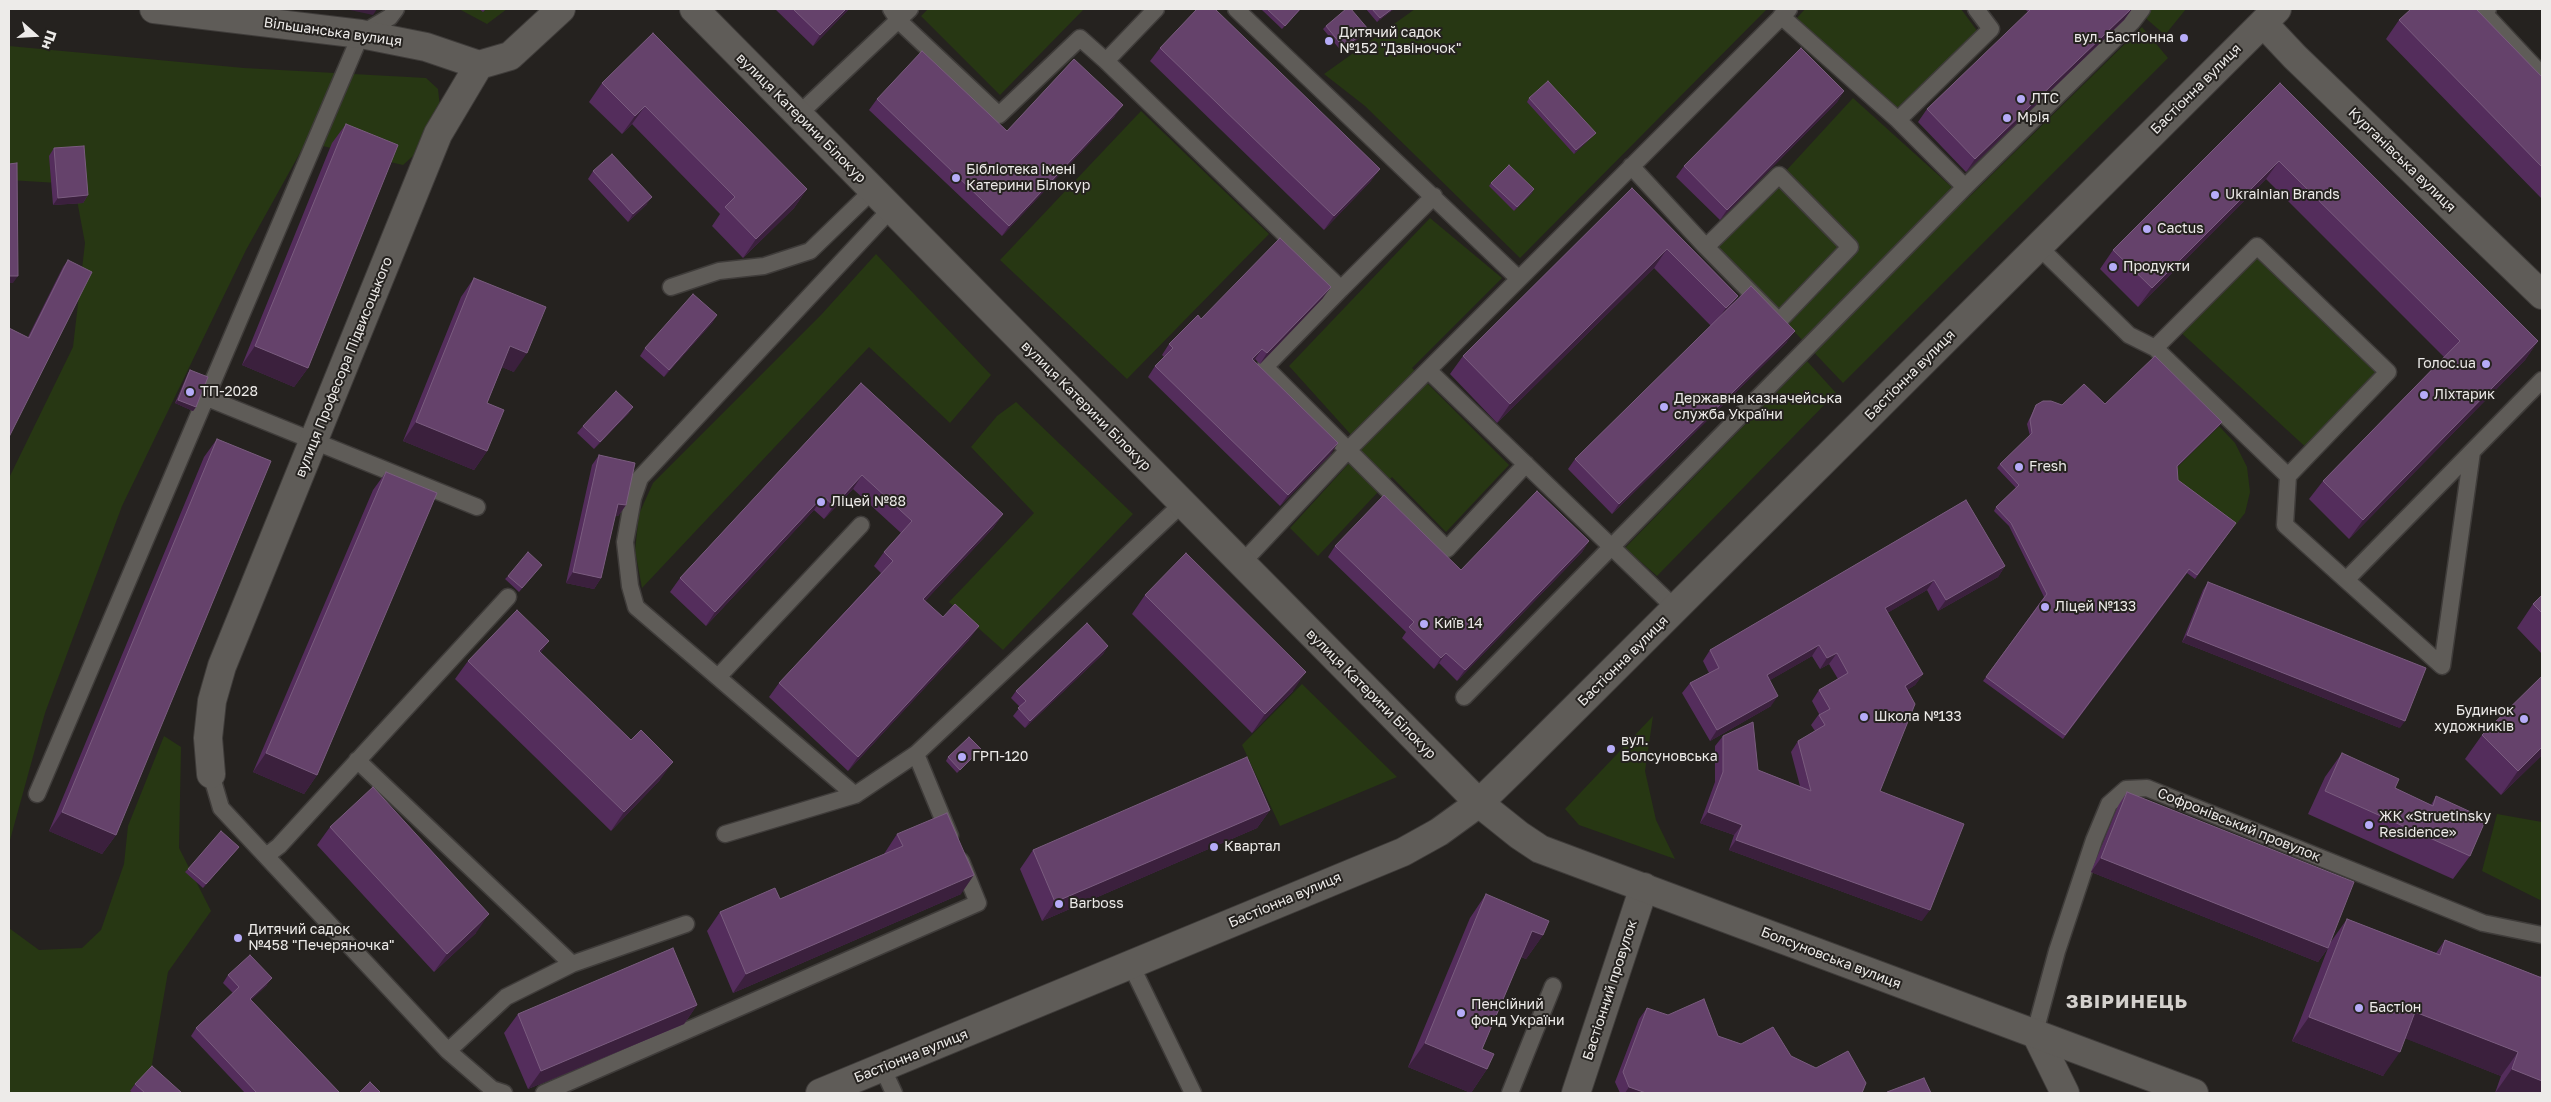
<!DOCTYPE html>
<html>
<head>
<meta charset="utf-8">
<style>
	body { margin:0 }
	#map { position:relative; width:2551px; height:1102px; overflow:hidden; background:#25221f; font-family:"Golos Text",sans-serif }
	canvas { display:block }
	.frame { position:absolute; inset:0; border:10px solid #edebe9; pointer-events:none }
	.north { position:absolute; left:10px; top:10px; width:50px; height:50px; -webkit-text-stroke:4px #25221f; paint-order:stroke; rotate:109deg; font-size:14px; font-weight:700; line-height:20px; text-align:center; color:#edebe9 }
	.north::after { content:''; display:block; margin:auto; width:18px; height:22px; background:#edebe9; clip-path:polygon(50% 0,100% 100%,50% 72%,0 100%) }
</style>
</head>
<body>
<div id="map">
<canvas width="2551" height="1102"></canvas>
<div class="frame"></div>
<div class="north">Пн</div>
</div>
<script>
const ctx = document.querySelector('canvas').getContext('2d');
ctx.lineJoin = 'round';
function paint(path, color) {
  ctx.fillStyle = color;
  ctx.fill(path, 'evenodd');
}
function shape(rows) {
  const path = new Path2D();
  for (const r of rows) {
    path.moveTo(r[0], r[1]);
    for (let i = 2; i < r.length; i += 2) path.lineTo(r[i], r[i + 1]);
  }
  return path;
}
function strokePath(path, color, width, dash) {
  ctx.strokeStyle = color;
  ctx.lineWidth = width;
  ctx.lineCap = dash ? 'butt' : 'round';
  ctx.setLineDash(dash || []);
  ctx.stroke(path);
}
function drawText(font, color, halo, rows, align = 'center') {
  ctx.font = font + ' "Golos Text",sans-serif';
  ctx.lineWidth = 4;
  ctx.setLineDash([]);
  ctx.textBaseline = 'middle';
  ctx.strokeStyle = halo;
  ctx.fillStyle = color;
  for (const [text, x, y, turn = 0] of rows) {
    ctx.save();
    ctx.translate(x, y);
    ctx.rotate((+turn || 0) * Math.PI / 180);
    ctx.textAlign = isNaN(turn) ? turn : align;
    if (halo) ctx.strokeText(text, 0, 0);
    ctx.fillText(text, 0, 0);
    ctx.restore();
  }
}
paint(shape([
	[459,9,479,9,483,12,486,9,507,9,487,24],
	[928,9,1084,9,1000,95,921,16],
	[1415,9,1767,9,1520,258,1365,106,1324,74],
	[1805,9,1961,9,1978,32,1897,108,1796,19],
	[2147,9,2186,9,2165,35,2142,15],
	[2142,27,2168,58,1843,383,1715,248,1853,98,1966,200],
	[9,46,244,68,426,78,438,89,440,107,423,147,403,165,306,142,246,250,122,506,45,713,10,840,9,928,39,950,82,948,101,930,124,864,128,826,164,736,181,747,179,848,211,911,168,972,147,1093,9,1093,9,478,73,347,85,243,74,184,9,180],
	[1141,111,1269,234,1127,379,1000,260],
	[1430,218,1502,278,1412,368,1509,465,1446,532,1392,477,1318,556,1290,528,1363,448,1289,366],
	[2257,246,2388,372,2311,452,2176,328],
	[876,254,991,375,950,423,869,347,642,588,635,550,639,514,653,483,821,315],
	[1807,361,1836,393,1657,576,1625,548],
	[1016,402,1133,514,1003,650,949,602,1034,513,971,447,997,416],
	[2219,426,2235,443,2247,467,2250,492,2245,513,2234,527,2176,484,2174,470],
	[1302,684,1397,777,1280,826,1242,745],
	[1653,716,1645,771,1656,820,1675,859,1579,825,1565,809],
	[2497,814,2542,822,2542,901,2482,871]
]), '#273713');
const service = shape([
	[891,9,898,20,999,115,1080,38,1106,61],
	[1156,9,1106,61,1341,289,1434,196],
	[1236,9,1519,279],
	[2488,9,2484,13,2542,75],
	[1781,16,1898,120],
	[2132,22,2142,9],
	[798,115,910,9],
	[1631,166,1706,247,1779,321,1850,247,1779,175,1706,247],
	[1965,187,1898,120,1991,29,1976,9],
	[2039,247,2129,335,2155,348,2288,476,2388,372,2257,246,2155,348],
	[671,287,719,271,764,266,810,251,873,190],
	[1341,289,1265,367,1447,549,1526,464],
	[1428,370,1676,609],
	[205,397,477,507],
	[2288,476,2285,525,2346,580,2542,380],
	[1242,563,1349,449,1789,9],
	[2346,580,2442,666,2472,452],
	[718,677,861,525],
	[1464,697,1965,187,2132,22,2120,9],
	[916,754,950,836],
	[357,760,572,964],
	[211,774,221,808,448,1051,492,1089,504,1093],
	[37,794,361,34,390,17,396,9],
	[855,795,636,607,630,586,625,542,633,498,640,478,891,209],
	[725,834,855,795,916,754,1183,503],
	[266,856,279,846,508,597],
	[1131,965,1193,1093],
	[2035,1032,2057,951,2094,840,2109,804,2126,789,2147,788,2483,923,2542,935],
	[448,1051,506,997,572,964,686,924],
	[882,1067,894,1093],
	[544,1093,978,903,961,861],
	[1510,1093,1553,986]
]);
const minor = shape([
	[154,9,361,34,426,47,479,65],
	[211,774,208,738,212,701,222,666,438,134,479,65,510,56,561,9],
	[2035,1032,2065,1093],
	[1576,1093,1644,887]
]);
const tertiary = shape([
	[694,9,1479,803,1519,835,1540,849,2194,1093],
	[2263,23,2295,57,2542,295],
	[820,1093,1403,852,1439,832,1479,803,1517,766,2277,9]
]);
strokePath(service, '#3f3c3a', 19);
strokePath(minor, '#3f3c3a', 30);
strokePath(tertiary, '#3f3c3a', 30);
strokePath(service, '#5f5c58', 16);
strokePath(minor, '#5f5c58', 28);
strokePath(tertiary, '#5f5c58', 28);
paint(shape([
	[479,9,486,9,483,12],
	[775,9,849,9,813,46],
	[1263,9,1301,9,1282,29,1262,10],
	[1366,9,1394,9,1377,22],
	[2025,9,2132,9,2124,20,1966,172,1918,122,1927,109,2028,12],
	[2399,20,2542,77,2542,199,2386,39],
	[1326,26,1365,33,1342,52,1323,29],
	[1160,48,1380,169,1370,182,1324,230,1150,61],
	[602,83,807,189,794,208,743,258,712,226,720,214,632,124,622,134,589,102],
	[2280,83,2538,341,2525,360,2349,539,2309,499,2323,481,2444,357,2266,179,2138,307,2100,269,2113,250],
	[1844,91,1837,102,1720,220,1676,177,1684,166],
	[1529,98,1596,133,1593,136,1574,154,1527,102],
	[877,99,1007,131,1115,116,1002,236,869,110],
	[346,124,308,368,294,387,242,365,332,143],
	[54,148,88,195,83,203,53,205,49,156],
	[593,171,647,204,628,222,588,179],
	[1491,183,1532,193,1514,211,1489,186],
	[1632,188,1738,296,1731,305,1787,342,1612,514,1568,469,1575,459,1711,326,1654,268,1497,423,1450,374,1463,356],
	[68,260,9,437,28,337,63,267],
	[474,278,514,372,502,367,487,403,487,451,474,470,403,441,461,297],
	[1323,298,1260,364,1255,359,1254,361,1331,454,1280,506,1148,377,1155,366,1164,357,1162,355,1169,344,1201,319],
	[717,315,712,323,664,377,640,356,645,348],
	[190,370,196,407,193,411,175,403,188,373],
	[861,383,1003,514,993,528,925,601,943,617,969,640,848,771,769,697,779,683,881,573,874,566,884,552,901,533,853,489,824,519,814,510,706,626,670,592,680,578],
	[2105,404,2222,422,2219,426,2177,467,2178,480,2236,523,2195,579,2187,573,2063,739,1983,681,2044,597,2009,526,1994,511,1996,507,2016,488,1997,468,2000,464,2030,436,2027,424,2034,409,2036,405],
	[633,407,628,414,594,449,577,433,583,426],
	[217,439,116,835,102,854,49,831,204,457],
	[599,455,626,505,618,516,615,515,601,578,594,589,566,583,592,465],
	[386,472,317,775,304,794,253,772,373,490],
	[1966,500,2005,566,1998,577,1938,611,1927,590,1887,613,1923,674,1915,685,1907,690,1880,791,1922,921,1729,850,1734,835,1700,823,1715,782,1715,746,1723,736,1758,770,1800,786,1791,752,1798,741,1815,731,1811,725,1819,714,1812,701,1819,690,1838,679,1829,664,1820,669,1812,656,1770,680,1771,706,1710,741,1682,693,1690,683,1709,673,1703,661,1710,650],
	[1589,541,1582,552,1457,681,1439,663,1434,669,1402,638,1406,632,1328,557,1335,546,1461,570],
	[542,565,519,592,505,579,508,576],
	[2208,582,2400,728,2182,642,2203,590],
	[1145,595,1293,691,1252,733,1132,614],
	[2542,595,2542,654,2517,628,2533,604],
	[1108,646,1103,654,1025,728,1013,716,1020,707,1011,698,1016,691],
	[541,653,631,740,660,780,611,831,455,679,468,661],
	[2482,735,2542,755,2501,795,2465,759],
	[978,752,957,773,946,761,948,757],
	[2342,753,2395,788,2431,805,2436,796,2470,856,2453,879,2308,814,2325,777],
	[2127,792,2328,948,2318,962,2091,872,2118,806],
	[1270,810,1257,828,1042,921,1020,869,1033,850],
	[330,827,476,933,434,972,317,845],
	[897,834,961,894,733,993,707,931,720,912,780,899,884,854],
	[239,847,203,888,185,872,188,869],
	[1486,894,1543,935,1526,959,1521,957,1482,1049,1487,1069,1471,1093,1408,1067,1470,918],
	[2347,919,2436,953,2445,940,2540,977,2542,973,2542,1093,2495,1093,2501,1076,2405,1038,2383,1076,2292,1041,2330,943],
	[228,975,267,985,251,1000,340,1093,245,1093,191,1036,196,1028,233,993,223,983],
	[697,1005,684,1024,528,1089,504,1033,518,1014],
	[1647,1008,1718,1036,1741,1044,1791,1056,1862,1093,1620,1093,1615,1082,1639,1019],
	[135,1084,182,1093,133,1093,130,1091]
]), '#542d5c');
paint(shape([
	[351,9,377,9,373,15,350,10],
	[846,9,849,9,813,46,820,35],
	[1392,9,1394,9,1377,22,1380,18],
	[2131,9,2132,9,2124,20,1966,172,1975,159],
	[1368,29,1365,33,1342,52,1344,48],
	[1844,91,1837,102,1720,220,1727,210],
	[1123,105,1115,116,1002,236,1009,226],
	[645,106,632,124,622,134,635,116],
	[1596,133,1593,136,1574,154,1576,150],
	[2279,161,2266,179,2138,307,2152,288],
	[1380,169,1370,182,1324,230,1334,216],
	[807,189,794,208,743,258,756,239],
	[1534,189,1532,193,1514,211,1517,207],
	[88,195,83,203,53,205,58,198],
	[652,197,647,204,628,222,633,214],
	[1667,249,1654,268,1497,423,1510,404],
	[9,276,18,276,13,283,9,283],
	[1331,287,1323,298,1260,364,1267,353],
	[1738,296,1725,314,1712,327,1726,308],
	[717,315,712,323,664,377,669,370],
	[1795,331,1787,342,1612,514,1619,504],
	[2538,341,2525,360,2349,539,2363,520],
	[255,346,308,368,294,387,242,365],
	[510,346,527,353,514,372,497,365],
	[1262,349,1255,359,1245,370,1252,359],
	[178,400,196,407,193,411,175,403],
	[633,407,628,414,594,449,600,442],
	[416,422,487,451,474,470,403,441],
	[2222,422,2219,426,2174,470,2177,466],
	[1338,443,1331,454,1280,506,1288,495],
	[862,475,853,489,824,519,834,506],
	[823,496,814,510,706,626,715,612],
	[618,504,626,505,618,516,610,514],
	[1003,514,993,528,914,613,923,599],
	[1589,541,1582,552,1457,681,1465,670],
	[2005,566,1998,577,1938,611,1946,600],
	[573,572,601,578,594,589,566,583],
	[1934,580,1927,590,1877,619,1885,608],
	[979,626,969,640,848,771,858,757],
	[2187,635,2405,721,2400,728,2182,642],
	[549,641,536,660,539,651],
	[1819,645,1812,656,1760,686,1767,675],
	[1108,646,1103,654,1025,728,1030,721],
	[1446,653,1439,663,1434,669,1441,658],
	[1837,653,1829,664,1820,669,1827,658],
	[1306,672,1293,691,1252,733,1265,714],
	[1923,674,1915,685,1898,696,1905,686],
	[1778,696,1771,706,1710,741,1717,730],
	[2542,747,2542,755,2501,795,2518,771],
	[266,753,317,775,304,794,253,772],
	[673,762,660,780,611,831,624,812],
	[1270,810,1257,828,1042,921,1055,902],
	[62,812,116,835,102,854,49,831],
	[1708,812,1742,825,1734,835,1700,823],
	[1736,840,1930,910,1922,921,1729,850],
	[239,847,236,851,203,888,206,884],
	[2101,858,2328,948,2318,962,2091,872],
	[974,875,961,894,733,993,746,974],
	[489,914,476,933,434,972,447,954],
	[1532,931,1543,935,1526,959,1515,954],
	[272,978,267,985,245,1006,250,999],
	[697,1005,684,1024,528,1089,541,1071],
	[2415,1012,2518,1052,2501,1076,2399,1036],
	[2309,1017,2400,1052,2383,1076,2292,1041],
	[1425,1043,1487,1069,1471,1093,1408,1067],
	[2512,1069,2542,1081,2542,1093,2495,1093],
	[1629,1087,1646,1093,1625,1093]
]), '#3b203d');
const building = shape([
	[793,9,846,9,820,35,793,9],
	[1197,9,1215,9,1380,169,1334,216,1160,48,1197,9],
	[1267,9,1300,9,1285,26,1267,9],
	[1346,9,1351,9,1368,29,1344,48,1326,26,1346,9],
	[1372,9,1392,9,1380,18,1372,9],
	[2031,9,2131,9,1975,159,1927,109,2031,9],
	[2411,9,2476,9,2542,77,2542,167,2399,20,2411,9],
	[653,33,807,189,756,239,725,207,735,197,645,106,635,116,602,83,653,33],
	[1801,48,1844,91,1727,210,1684,166,1801,48],
	[922,51,1007,131,1074,59,1123,105,1009,226,877,99,922,51],
	[1548,81,1596,133,1576,150,1529,98,1548,81],
	[2280,83,2538,341,2363,520,2323,481,2460,341,2279,161,2152,288,2113,250,2280,83],
	[346,124,398,145,308,368,255,346,346,124],
	[84,146,88,195,58,198,54,148,84,146],
	[612,154,652,197,633,214,593,171,612,154],
	[17,163,18,276,9,276,9,164,17,163],
	[1509,165,1534,189,1517,207,1491,183,1509,165],
	[1632,188,1738,296,1726,308,1667,249,1510,404,1463,356,1632,188],
	[1280,238,1331,287,1267,353,1262,349,1252,359,1338,443,1288,495,1155,366,1173,348,1169,344,1198,315,1201,319,1280,238],
	[68,260,92,272,9,437,9,328,29,338,68,260],
	[474,278,546,307,527,353,510,346,487,403,504,410,487,451,416,422,474,278],
	[1751,286,1795,331,1619,504,1575,459,1751,286],
	[693,294,717,315,669,370,645,348,693,294],
	[2155,356,2222,422,2177,466,2178,480,2236,523,2197,575,2189,569,2065,735,1986,677,2047,594,2011,523,1996,507,2019,485,2000,464,2032,433,2030,420,2036,405,2043,401,2051,401,2062,405,2084,384,2105,404,2155,356],
	[190,370,208,377,196,407,178,400,190,370],
	[861,383,1003,514,923,599,943,617,955,604,979,626,858,757,779,683,893,561,884,552,912,521,862,475,834,506,823,496,715,612,680,578,861,383],
	[616,391,633,407,600,442,583,426,616,391],
	[217,439,271,461,116,835,62,812,217,439],
	[599,455,635,463,626,505,618,504,601,578,573,572,599,455],
	[386,472,437,493,317,775,266,753,386,472],
	[1537,491,1589,541,1465,670,1446,653,1441,658,1409,627,1414,622,1335,546,1384,495,1461,570,1537,491],
	[1966,500,2005,566,1946,600,1934,580,1885,608,1923,674,1905,686,1915,704,1880,791,1964,824,1930,910,1736,840,1742,825,1708,812,1723,772,1723,736,1753,722,1758,770,1811,791,1798,741,1825,725,1819,715,1830,709,1819,690,1848,673,1837,653,1827,658,1819,645,1767,675,1778,696,1717,730,1690,683,1719,668,1710,650,1966,500],
	[528,552,542,565,522,588,508,576,528,552],
	[1186,553,1306,672,1265,714,1145,595,1186,553],
	[2208,582,2426,668,2405,721,2187,635,2208,582],
	[2542,595,2542,613,2533,604,2542,595],
	[517,610,549,641,539,651,631,740,641,730,673,762,624,812,468,661,517,610],
	[1087,623,1108,646,1030,721,1018,708,1026,701,1016,691,1087,623],
	[2542,676,2542,747,2518,771,2482,735,2542,676],
	[969,737,981,749,960,770,948,757,969,737],
	[2342,753,2399,779,2395,788,2433,806,2436,796,2486,819,2470,856,2325,791,2342,753],
	[1247,757,1270,810,1055,902,1033,850,1247,757],
	[373,787,489,914,447,954,330,827,373,787],
	[2127,792,2354,882,2328,948,2101,858,2127,792],
	[947,813,974,875,746,974,720,912,775,888,780,899,903,846,897,834,947,813],
	[221,831,239,847,206,884,188,869,221,831],
	[1486,894,1549,921,1543,935,1532,931,1482,1049,1494,1054,1487,1069,1425,1043,1486,894],
	[2347,919,2440,955,2445,940,2542,978,2542,1081,2512,1069,2518,1052,2415,1012,2400,1052,2309,1017,2347,919],
	[673,948,697,1005,541,1071,518,1014,673,948],
	[250,955,272,978,250,999,340,1093,257,1093,196,1028,239,987,228,975,250,955],
	[1704,999,1718,1036,1741,1044,1773,1027,1791,1056,1816,1068,1848,1051,1866,1083,1862,1093,1646,1093,1629,1087,1623,1072,1647,1008,1668,1015,1704,999],
	[152,1066,182,1093,145,1093,135,1084,152,1066],
	[1924,1078,1931,1093,1887,1093,1887,1092,1924,1078],
	[370,1082,381,1093,359,1093,370,1082]
]);
paint(building, '#65426b');
strokePath(building, '#7a5c7f', 1);
for (const [x, y, r, color] of [
	[2184,38,5,"#b6acf8"],
	[1329,41,5,"#b6acf8"],
	[2021,99,5,"#b6acf8"],
	[2007,118,5,"#b6acf8"],
	[956,178,5,"#b6acf8"],
	[2215,195,5,"#b6acf8"],
	[2147,229,5,"#b6acf8"],
	[2113,267,5,"#b6acf8"],
	[2486,364,5,"#b6acf8"],
	[190,392,5,"#b6acf8"],
	[2424,395,5,"#b6acf8"],
	[1664,407,5,"#b6acf8"],
	[2019,467,5,"#b6acf8"],
	[821,502,5,"#b6acf8"],
	[2045,607,5,"#b6acf8"],
	[1424,624,5,"#b6acf8"],
	[1864,717,5,"#b6acf8"],
	[2524,719,5,"#b6acf8"],
	[1611,749,5,"#b6acf8"],
	[962,757,5,"#b6acf8"],
	[2369,825,5,"#b6acf8"],
	[1214,847,5,"#b6acf8"],
	[1059,904,5,"#b6acf8"],
	[238,938,5,"#b6acf8"],
	[2359,1008,5,"#b6acf8"],
	[1461,1013,5,"#b6acf8"]
]) {
  const dot = new Path2D();
  dot.arc(x, y, r, 0, 2 * Math.PI);
  ctx.fillStyle = color;
  ctx.fill(dot);
  strokePath(dot, '#25221f', 2);
}
drawText('14px', '#edebe9', '#25221f', [
	["Вільшанська вулиця",333,32,8],
	["Бастіонна вулиця",2196,89,-45],
	["вулиця Катерини Білокур",801,118,45],
	["Курганівська вулиця",2402,160,44],
	["вулиця Професора Підвисоцького",344,367,-68],
	["Бастіонна вулиця",1910,375,-45],
	["вулиця Катерини Білокур",1086,406,45],
	["Бастіонна вулиця",1623,661,-45],
	["вулиця Катерини Білокур",1371,694,45],
	["Софронівський провулок",2239,825,22],
	["Бастіонна вулиця",1285,900,-23],
	["Болсуновська вулиця",1831,958,21],
	["Бастіонний провулок",1610,990,-72],
	["Бастіонна вулиця",911,1056,-22]
]);
drawText('14px', '#edebe9', '#25221f', [
	["Дитячий садок",1339,33],
	["№152 \"Дзвіночок\"",1339,49],
	["вул. Бастіонна",2174,38,"right"],
	["ЛТС",2031,99],
	["Мрія",2017,118],
	["Бібліотека імені",966,170],
	["Катерини Білокур",966,186],
	["Ukrainian Brands",2225,195],
	["Cactus",2157,229],
	["Продукти",2123,267],
	["Голос.ua",2476,364,"right"],
	["ТП-2028",200,392],
	["Ліхтарик",2434,395],
	["Державна казначейська",1674,399],
	["служба України",1674,415],
	["Fresh",2029,467],
	["Ліцей №88",831,502],
	["Ліцей №133",2055,607],
	["Київ 14",1434,624],
	["Будинок",2514,711,"right"],
	["художників",2514,727,"right"],
	["Школа №133",1874,717],
	["вул.",1621,741],
	["Болсуновська",1621,757],
	["ГРП-120",972,757],
	["ЖК «Struetinsky",2379,817],
	["Residence»",2379,833],
	["Квартал",1224,847],
	["Barboss",1069,904],
	["Дитячий садок",248,930],
	["№458 \"Печеряночка\"",248,946],
	["Пенсійний",1471,1005],
	["фонд України",1471,1021],
	["Бастіон",2369,1008]
], 'left');
ctx.letterSpacing = '1px';
drawText('bold 19px', '#d4d1cd', '#25221f', [
	["ЗВІРИНЕЦЬ",2127,1002]
]);
ctx.letterSpacing = '0px';
</script>
</body>
</html>
